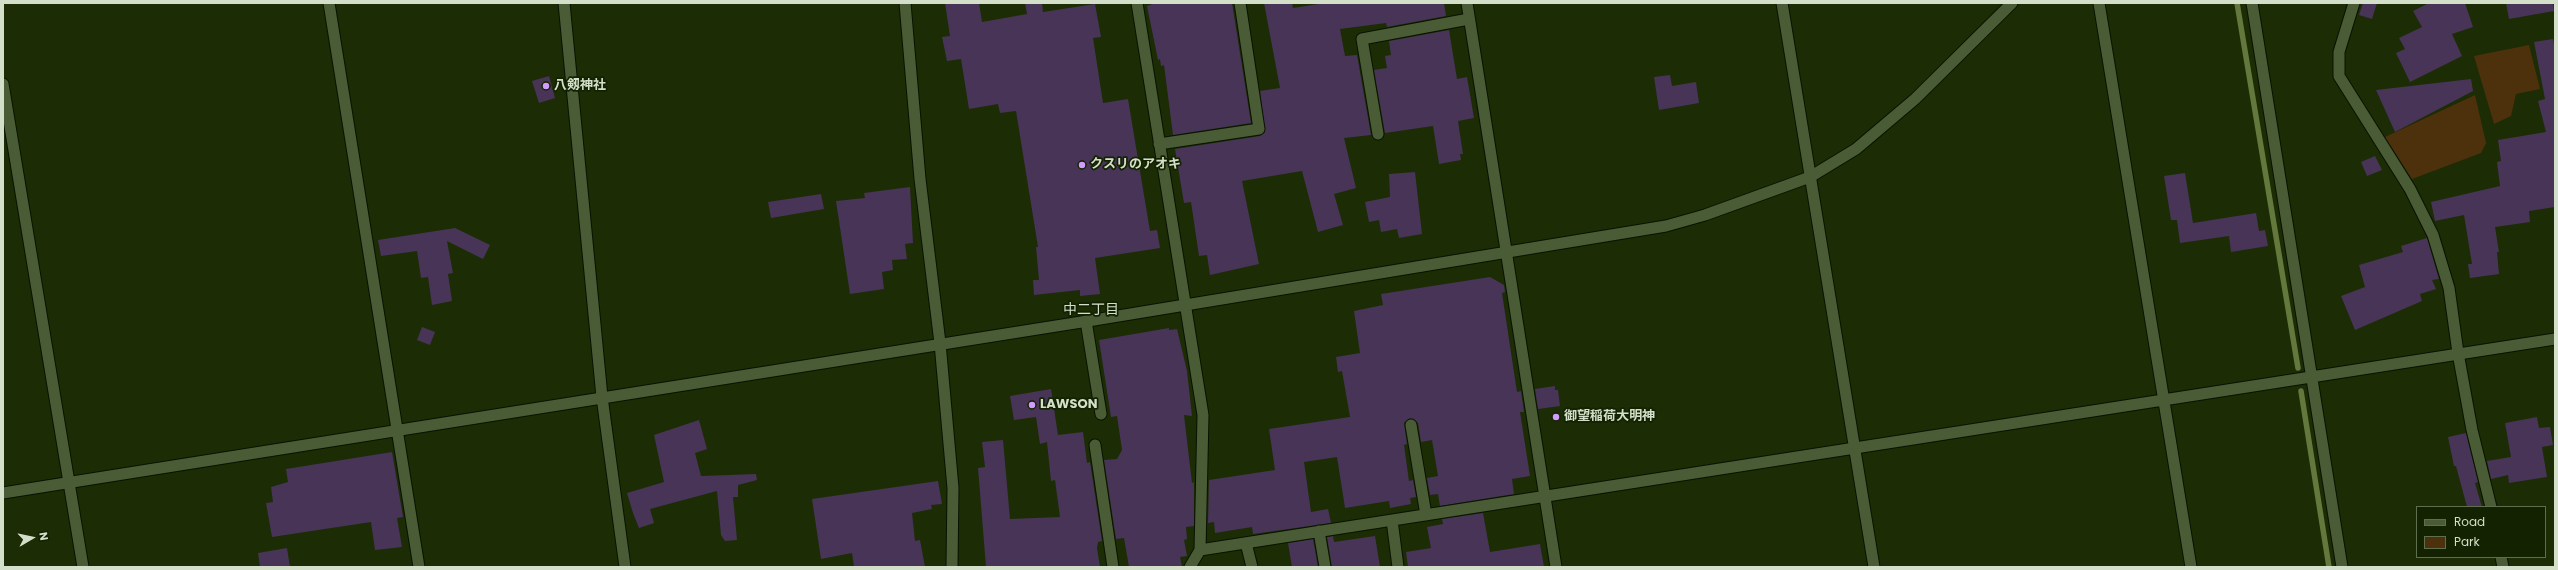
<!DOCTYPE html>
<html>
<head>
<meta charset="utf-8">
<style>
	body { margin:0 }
	#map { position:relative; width:2558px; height:570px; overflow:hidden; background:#1c2c05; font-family:Poppins,sans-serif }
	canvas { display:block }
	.frame { position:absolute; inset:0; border:4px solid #d4dfc9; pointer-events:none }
	.legend { position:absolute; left:2416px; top:506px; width:130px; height:52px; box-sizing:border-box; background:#132200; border:1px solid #606e50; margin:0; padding:5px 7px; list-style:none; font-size:12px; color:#d4dfc9 }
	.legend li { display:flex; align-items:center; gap:8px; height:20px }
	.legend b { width:20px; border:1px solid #606e50 }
	.north { position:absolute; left:12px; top:518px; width:40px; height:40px; -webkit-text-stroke:3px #132200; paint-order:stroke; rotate:81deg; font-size:11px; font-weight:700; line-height:16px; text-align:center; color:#d4dfc9 }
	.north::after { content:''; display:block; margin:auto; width:14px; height:18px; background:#d4dfc9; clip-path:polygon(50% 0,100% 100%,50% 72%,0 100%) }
</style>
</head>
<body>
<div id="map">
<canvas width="2558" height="570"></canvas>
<div class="frame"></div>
<ul class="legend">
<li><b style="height:5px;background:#4a5c35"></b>Road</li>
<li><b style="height:11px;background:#4d310d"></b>Park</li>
</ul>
<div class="north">N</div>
</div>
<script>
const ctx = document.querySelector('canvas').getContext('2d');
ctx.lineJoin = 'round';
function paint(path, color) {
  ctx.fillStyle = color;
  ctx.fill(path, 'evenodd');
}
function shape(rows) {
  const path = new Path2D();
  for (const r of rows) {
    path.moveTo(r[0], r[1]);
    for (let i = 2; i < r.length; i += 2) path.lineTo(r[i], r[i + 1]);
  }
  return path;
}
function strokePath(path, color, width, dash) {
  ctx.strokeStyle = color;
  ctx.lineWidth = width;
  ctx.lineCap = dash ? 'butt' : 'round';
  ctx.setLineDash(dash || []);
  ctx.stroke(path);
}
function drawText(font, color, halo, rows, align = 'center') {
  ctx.font = font + ' Poppins,"Noto Sans JP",sans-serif';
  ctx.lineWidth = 3.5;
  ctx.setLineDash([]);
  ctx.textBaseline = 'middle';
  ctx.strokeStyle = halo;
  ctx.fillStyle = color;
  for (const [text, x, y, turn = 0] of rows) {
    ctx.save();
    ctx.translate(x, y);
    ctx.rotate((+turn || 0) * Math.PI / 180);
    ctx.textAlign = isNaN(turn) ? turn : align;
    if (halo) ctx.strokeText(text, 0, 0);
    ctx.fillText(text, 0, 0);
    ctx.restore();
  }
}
paint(shape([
	[2529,45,2540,89,2516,94,2511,116,2494,124,2474,56],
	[2475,95,2486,143,2481,153,2412,179,2385,137]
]), '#4d310d');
strokePath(shape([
	[2237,3,2298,368],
	[2301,391,2329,567]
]), '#62783c', 5.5);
paint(shape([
	[945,3,979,3,982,22,1027,14,1025,3,1042,3,1043,12,1095,4,1101,37,1093,38,1103,103,1128,99,1150,231,1157,230,1160,248,1095,258,1100,294,1080,296,1080,290,1034,295,1033,280,1039,280,1036,247,1038,247,1016,111,1000,113,998,104,969,109,961,59,947,61,942,37,950,36],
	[1155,3,1232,3,1251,123,1173,135,1164,65,1161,66,1160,59,1158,60,1147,6],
	[1264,3,1292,3,1293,8,1325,3,1444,3,1446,16,1387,27,1386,23,1340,29,1345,56,1357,55,1371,135,1344,138,1356,188,1334,194,1343,225,1318,232,1302,171,1242,181,1259,264,1210,275,1207,255,1199,256,1191,202,1184,203,1175,149,1260,136,1265,132,1260,91,1280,88],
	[2363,3,2377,3,2372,19,2359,15],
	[2429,3,2465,3,2473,27,2452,34,2462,56,2410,82,2396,53,2405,49,2399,38,2422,27,2413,11],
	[2506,3,2553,3,2554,11,2509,19],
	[1449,30,1457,79,1467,77,1474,118,1458,121,1463,154,1460,154,1461,160,1439,164,1433,126,1385,133,1374,70,1387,68,1385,56,1391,55,1389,41],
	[2553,39,2555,48,2555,207,2529,211,2530,222,2495,227,2499,252,2497,252,2499,274,2470,278,2468,264,2472,264,2464,215,2435,221,2431,202,2500,186,2497,162,2501,161,2498,140,2546,132,2538,101,2545,99,2534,42],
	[1670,75,1672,86,1696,82,1699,103,1659,110,1654,77],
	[549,76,555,98,539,103,532,81],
	[2471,79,2473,91,2395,132,2376,90],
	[2375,156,2382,170,2367,176,2361,162],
	[1415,172,1422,234,1399,238,1397,229,1381,232,1379,220,1369,222,1365,202,1390,197,1389,174],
	[2185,173,2193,223,2256,213,2259,231,2265,230,2268,246,2231,252,2229,236,2180,243,2177,220,2171,220,2164,176],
	[910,187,913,243,905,244,907,259,892,260,893,270,882,272,884,289,850,294,836,201,865,198,864,193],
	[821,194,824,209,771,218,768,202],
	[455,228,490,245,483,259,447,241,453,273,448,274,452,301,432,305,428,277,421,278,417,251,381,256,378,240],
	[2427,238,2439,279,2432,280,2436,289,2420,294,2422,301,2355,330,2341,296,2365,287,2359,265,2403,252,2401,246],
	[1490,277,1504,285,1505,292,1502,293,1517,392,1521,391,1524,412,1520,412,1530,476,1512,479,1514,494,1440,506,1438,494,1430,495,1427,478,1438,476,1432,440,1421,442,1418,423,1410,418,1404,423,1407,444,1404,445,1409,481,1413,480,1416,497,1410,498,1411,504,1390,508,1389,501,1345,508,1337,457,1304,462,1311,512,1328,509,1331,523,1253,534,1252,527,1215,533,1214,522,1208,523,1209,480,1275,470,1269,429,1350,417,1342,371,1338,372,1336,357,1360,353,1354,311,1383,305,1381,294],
	[422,327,435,332,430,345,417,340],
	[1169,328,1169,330,1177,329,1187,371,1192,416,1184,415,1192,483,1194,482,1194,526,1186,527,1187,539,1184,540,1187,556,1180,557,1182,567,1129,567,1124,538,1116,539,1104,460,1117,459,1122,450,1117,416,1111,417,1099,340],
	[1555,386,1555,390,1558,390,1560,406,1538,409,1535,389],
	[1051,389,1058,435,1083,432,1087,463,1090,462,1102,541,1098,542,1097,548,1100,567,986,567,978,468,985,467,982,442,1003,440,1010,519,1060,517,1055,480,1051,481,1047,442,1040,444,1036,417,1014,420,1010,396],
	[2537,417,2539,428,2550,427,2553,445,2542,447,2547,477,2509,483,2508,475,2491,479,2487,461,2511,457,2505,423],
	[699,420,707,449,695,453,701,476,756,474,757,480,738,485,738,497,733,497,737,540,725,541,721,535,717,491,650,509,654,523,639,528,633,513,627,493,664,482,654,435],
	[2466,433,2478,482,2475,483,2482,507,2467,507,2456,466,2454,466,2448,437],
	[392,452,403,517,397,518,402,547,375,550,371,522,272,537,266,503,273,502,271,487,288,482,286,469],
	[938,481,942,504,931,505,932,509,912,513,915,541,920,540,925,567,854,567,852,553,821,559,812,499],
	[1483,513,1490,552,1540,544,1544,567,1408,567,1406,552,1431,548,1427,527,1443,524,1442,519],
	[1333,536,1334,542,1375,536,1380,567,1332,567,1327,537],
	[1313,539,1318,567,1292,567,1288,543],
	[287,548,290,567,260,567,258,553]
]), '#483457');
const minor = shape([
	[329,3,419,567],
	[564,3,602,397,625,567],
	[905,3,920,179,940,343,953,488,952,567],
	[1137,3,1203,415,1200,550],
	[1467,3,1556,567],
	[1782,3,1874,567],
	[2099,3,2191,567],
	[2252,3,2342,567],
	[2354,3,2339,52,2339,76,2410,189,2433,235,2449,288,2458,353,2472,430,2491,507],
	[3,84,83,567],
	[1378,134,1362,39,1469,19],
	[1159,144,1259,129,1240,3],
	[1086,321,1101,414],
	[1411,425,1426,515],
	[1095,445,1113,567],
	[1392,520,1398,567],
	[1319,531,1325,567],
	[1246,543,1252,567],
	[2501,557,2503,567],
	[1190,567,1200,550,2555,339]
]);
const tertiary = shape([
	[3,493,1094,320,1666,226,1705,215,1810,177,1856,149,1915,99,2012,3]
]);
strokePath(minor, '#081300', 13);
strokePath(tertiary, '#081300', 13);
strokePath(minor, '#4a5c35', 11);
strokePath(tertiary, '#4a5c35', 11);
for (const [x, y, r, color] of [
	[546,86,4,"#d29cfd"],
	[1082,165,4,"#d29cfd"],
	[1032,405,4,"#d29cfd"],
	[1556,417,4,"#d29cfd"]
]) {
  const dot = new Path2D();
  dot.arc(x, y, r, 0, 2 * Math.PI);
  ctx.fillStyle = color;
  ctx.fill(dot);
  strokePath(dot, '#132200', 1.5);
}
drawText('bold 13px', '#d4dfc9', '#132200', [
	["八剱神社",554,86],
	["クスリのアオキ",1090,165],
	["LAWSON",1040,405],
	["御望稲荷大明神",1564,417]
], 'left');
drawText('14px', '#d4dfc9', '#132200', [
	["中二丁目",1091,310]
]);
</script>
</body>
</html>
